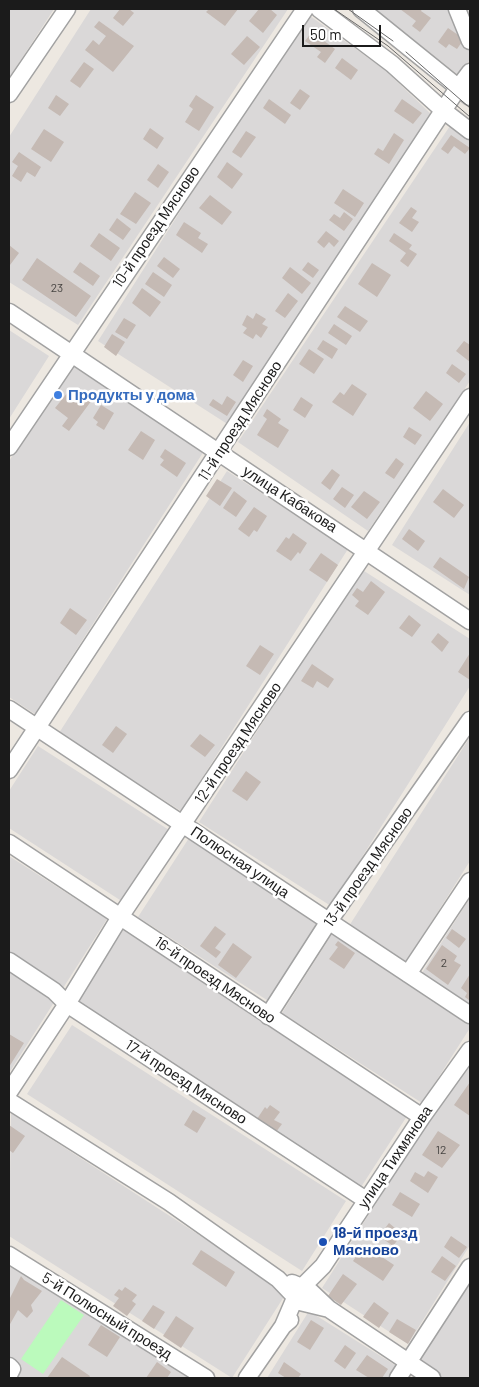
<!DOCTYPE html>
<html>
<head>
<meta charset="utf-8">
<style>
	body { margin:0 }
	#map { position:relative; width:479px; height:1387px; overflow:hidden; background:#ede8e1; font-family:Barlow,sans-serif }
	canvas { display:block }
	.frame { position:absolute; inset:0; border:10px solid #1b1b1b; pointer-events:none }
	.scale { position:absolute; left:302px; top:25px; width:79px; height:22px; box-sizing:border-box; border:2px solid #1b1b1b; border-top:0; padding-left:6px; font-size:15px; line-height:18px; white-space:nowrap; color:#1b1b1b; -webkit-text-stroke:4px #fff; paint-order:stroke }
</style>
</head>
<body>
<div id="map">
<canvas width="479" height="1387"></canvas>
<div class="frame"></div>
<div class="scale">50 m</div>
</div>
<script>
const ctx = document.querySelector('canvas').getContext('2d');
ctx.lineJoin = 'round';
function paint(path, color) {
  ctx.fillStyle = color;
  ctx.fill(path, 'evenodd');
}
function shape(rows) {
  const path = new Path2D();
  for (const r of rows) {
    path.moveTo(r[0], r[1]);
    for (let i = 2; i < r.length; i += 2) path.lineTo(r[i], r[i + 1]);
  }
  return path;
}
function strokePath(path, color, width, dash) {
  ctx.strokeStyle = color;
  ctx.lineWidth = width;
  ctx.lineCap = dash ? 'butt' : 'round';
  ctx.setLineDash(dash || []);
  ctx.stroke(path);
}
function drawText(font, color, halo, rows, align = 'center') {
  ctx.font = font + ' Barlow,sans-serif';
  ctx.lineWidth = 5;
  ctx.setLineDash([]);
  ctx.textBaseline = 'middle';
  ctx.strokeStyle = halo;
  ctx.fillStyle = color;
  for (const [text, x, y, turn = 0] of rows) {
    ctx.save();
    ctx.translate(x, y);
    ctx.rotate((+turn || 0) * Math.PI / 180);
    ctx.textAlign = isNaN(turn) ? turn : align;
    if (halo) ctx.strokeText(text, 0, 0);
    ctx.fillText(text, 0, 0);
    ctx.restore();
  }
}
paint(shape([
	[9,9,54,9,9,78],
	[91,9,288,9,78,325,9,282,9,137],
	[375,9,470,9,470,60,457,74],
	[306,13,385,70,433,116,232,427,98,341],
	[450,126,470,139,470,381,368,531,238,442],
	[9,330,49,356,9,419],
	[71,365,204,451,35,714,9,697,9,461],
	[470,422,470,595,392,545],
	[227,471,348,549,181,811,59,733],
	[361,569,470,639,470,686,331,906,199,822],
	[470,737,470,861,406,962,349,926],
	[38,746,169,830,123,902,9,828,9,791],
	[189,838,320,922,270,1002,138,917],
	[9,856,107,919,9,1073],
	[470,898,470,1004,422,973],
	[123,930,409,1113,361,1187,76,1004],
	[332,934,470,1023,470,1028,422,1103,282,1013],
	[72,1025,346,1201,302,1271,27,1094],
	[470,1056,470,1245,408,1344,322,1288],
	[11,1113,287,1292,232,1378,9,1236],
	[9,1261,189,1378,14,1378,9,1375],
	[470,1271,470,1378,440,1378,413,1361],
	[309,1311,398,1367,391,1378,267,1378]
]), '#dad8d8');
paint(shape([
	[61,1300,84,1315,43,1374,21,1359]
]), '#bbfabc');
paint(shape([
	[120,9,129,9,134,13,123,26,113,18],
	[209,9,238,9,225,26,206,12],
	[259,9,270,9,277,15,263,33,249,21],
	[400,9,422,9,421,11,431,18,420,32,412,26,416,21],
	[99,21,134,46,113,72,85,50,93,40,99,45,106,36,94,27],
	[448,28,464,39,457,49,449,44,446,48,438,42],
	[312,32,335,49,325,63,317,57,321,52,305,41],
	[247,36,260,47,244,65,231,54],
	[342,58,358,70,351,80,335,68],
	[84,62,94,69,80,88,70,81],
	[300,89,310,96,300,110,290,103],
	[56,95,69,104,60,116,48,108],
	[196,95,214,107,199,131,185,122,193,109,189,106],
	[269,99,291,115,285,124,263,108],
	[402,99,422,113,413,124,394,111],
	[150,128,164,138,157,149,143,139],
	[44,129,64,142,51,162,31,149],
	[246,131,256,137,241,158,232,152],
	[394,133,404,140,389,164,374,154,378,148,383,151],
	[451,135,470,148,465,154,454,146,448,154,441,149],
	[19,152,41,167,35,177,27,172,21,182,12,176,18,166,12,162],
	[227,162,243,174,232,189,217,177],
	[158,164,169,172,158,188,147,180],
	[343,189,364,203,355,217,334,203],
	[135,192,151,203,136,224,120,214],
	[210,195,232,212,222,225,199,208],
	[411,207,417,211,412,218,419,222,412,232,399,223],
	[344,212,353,219,344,231,329,220,334,214,340,218],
	[117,218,131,229,123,240,109,230],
	[184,222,201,233,198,238,208,244,202,253,176,235],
	[326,231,339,241,334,247,329,242,324,248,317,242],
	[99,233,120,248,111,261,90,246],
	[394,233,412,245,409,249,417,254,408,267,400,261,406,253,389,241],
	[9,245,19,253,10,265,9,264],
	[164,257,180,269,173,278,157,266],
	[37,258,91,296,76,317,22,280],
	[80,262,100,276,93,286,73,272],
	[308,262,319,270,313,278,302,270],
	[372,263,391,275,377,297,358,284],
	[290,267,311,283,302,294,282,278],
	[153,272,172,285,164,297,145,284],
	[142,288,161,302,150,317,132,303],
	[288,293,298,301,285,318,275,311],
	[345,306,368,321,360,332,337,317],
	[256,313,266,319,262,324,268,327,261,338,256,334,253,339,243,333,247,328,242,325,247,315,253,319],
	[124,318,136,325,127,339,115,332],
	[334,324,352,336,346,345,328,333],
	[112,334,125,342,116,356,104,347],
	[323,340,338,349,332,359,317,349],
	[464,341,470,345,470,362,456,351],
	[309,349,324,359,314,374,299,364],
	[243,360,253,366,243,382,233,375],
	[452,364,466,374,459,383,446,373],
	[352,384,367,394,353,416,332,402,340,392,344,395],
	[76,388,92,400,69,431,62,426,68,418,55,408,68,392,72,395],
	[426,391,443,404,430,421,413,408],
	[227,396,236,402,227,416,209,405,213,399,222,405],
	[301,397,313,405,305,418,293,410],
	[101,405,114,413,104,430,96,425,98,422,93,418],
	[267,409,281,419,278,423,289,430,278,448,257,435,267,419,263,416],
	[409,427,422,435,415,445,403,437],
	[141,431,155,440,143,460,128,450],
	[165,449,186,463,177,477,160,465,164,460,160,457],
	[396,458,404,464,394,479,385,473],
	[332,469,340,475,330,490,321,483],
	[217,479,232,488,220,506,206,496],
	[342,487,354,495,345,508,333,499],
	[443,489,464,505,454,518,433,502],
	[234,491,247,501,236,517,223,508],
	[364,491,380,502,367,519,351,507],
	[254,507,267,516,257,532,254,530,249,537,238,529],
	[409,529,425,541,418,551,402,539],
	[293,533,307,543,300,554,298,552,291,561,276,551,286,537,289,539],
	[321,553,338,565,327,582,309,570],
	[440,557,469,577,464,589,433,567],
	[371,581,385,592,368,615,355,606,359,601,352,595,357,588,363,592],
	[70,608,87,620,76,635,60,623],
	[409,615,421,625,412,637,399,628],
	[438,633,449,642,442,652,431,642],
	[260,645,274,654,260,675,246,666],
	[470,653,470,680,458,672],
	[312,664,334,679,328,688,317,681,313,688,301,681],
	[116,726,127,734,113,753,102,745],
	[200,734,215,745,205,757,190,746],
	[246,771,261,782,247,801,232,791],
	[215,926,226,934,215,948,221,952,216,958,200,946],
	[452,929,466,939,459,948,446,938],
	[338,941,355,953,344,969,329,959,338,947,335,945],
	[233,943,252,957,236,978,218,965],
	[442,945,457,956,454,961,461,965,448,985,426,969],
	[470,974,470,1001,465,997,467,993,461,988],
	[9,1034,24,1043,9,1067],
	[470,1082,470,1116,454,1105],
	[270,1105,280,1112,274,1120,282,1124,276,1132,257,1119,265,1107,267,1109],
	[193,1110,206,1118,197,1133,184,1125],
	[9,1125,25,1136,13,1153,9,1150],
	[438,1131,460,1145,442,1168,422,1155],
	[428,1171,438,1177,428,1193,410,1181,415,1172,424,1177],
	[400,1192,420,1204,412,1217,392,1205],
	[389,1223,402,1234,393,1246,379,1236],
	[451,1236,467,1247,459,1258,444,1247],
	[364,1245,394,1265,383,1281,353,1261],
	[201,1250,235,1272,226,1287,192,1264],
	[442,1256,456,1266,445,1281,431,1272],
	[343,1274,357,1284,341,1305,328,1296],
	[21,1276,24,1280,42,1291,31,1305,33,1311,27,1318,18,1310,9,1326,9,1300],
	[125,1287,137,1295,132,1301,136,1304,127,1316,113,1306,119,1298,114,1295,119,1289,122,1291],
	[374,1302,389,1313,379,1328,363,1317],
	[153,1305,165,1312,154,1329,142,1321],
	[176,1316,194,1328,181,1348,163,1336],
	[397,1319,416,1330,408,1344,389,1332],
	[311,1320,324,1328,310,1350,297,1342],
	[101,1325,120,1337,107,1357,88,1345],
	[345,1345,356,1353,345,1369,334,1361],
	[367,1355,388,1369,382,1378,369,1378,356,1370],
	[62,1357,90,1376,89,1378,47,1378],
	[157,1362,171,1372,167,1378,146,1378],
	[284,1362,301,1374,298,1378,286,1378,278,1373]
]), '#c5bab4');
const minor = shape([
	[319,9,392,64,444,111,470,131],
	[361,9,470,97],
	[457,9,470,41],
	[9,94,67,9],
	[9,312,470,621],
	[9,447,305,9],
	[9,709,470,1015],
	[9,770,458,88,470,72],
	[9,843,422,1117],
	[9,961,54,991,67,1004,366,1200],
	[408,974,470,881],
	[268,1016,329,921,470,720],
	[9,1092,67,1004,120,917,470,397],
	[9,1101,169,1202,278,1279,300,1302,329,1309],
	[9,1255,206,1378],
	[292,1283,309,1290,329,1309,432,1378],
	[283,1326,298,1291,323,1266,422,1117,470,1050],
	[9,1366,12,1369,9,1375],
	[247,1378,283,1326,290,1320],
	[398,1378,470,1267]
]);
strokePath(minor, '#a2a2a2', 19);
strokePath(minor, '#fff', 16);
strokePath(shape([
	[334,9,388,46,470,117],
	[348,9,393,41],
	[406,52,470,108]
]), '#696969', 1);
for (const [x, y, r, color] of [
	[58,395,5,"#3f7fe0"],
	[323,1242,5,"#1a4fb4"]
]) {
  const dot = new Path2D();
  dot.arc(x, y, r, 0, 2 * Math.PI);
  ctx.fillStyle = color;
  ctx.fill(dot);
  strokePath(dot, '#fff', 2);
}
drawText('12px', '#464341', null, [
	["23",57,288],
	["2",444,963],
	["12",441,1150]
]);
drawText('15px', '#1b1b1b', '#fff', [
	["10-й проезд Мясново",156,227,-56],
	["11-й проезд Мясново",240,421,-57],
	["улица Кабакова",290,499,33],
	["12-й проезд Мясново",238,743,-56],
	["Полюсная улица",240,862,34],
	["13-й проезд Мясново",368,867,-55],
	["16-й проезд Мясново",215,980,34],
	["17-й проезд Мясново",186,1082,33],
	["улица Тихмянова",395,1157,-56],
	["5-й Полюсный проезд",107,1316,32]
]);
drawText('bold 15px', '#366cbe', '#fff', [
	["Продукты у дома",68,395]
], 'left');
drawText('bold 15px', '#164399', '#fff', [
	["18-й проезд",333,1233],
	["Мясново",333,1250]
], 'left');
</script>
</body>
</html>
